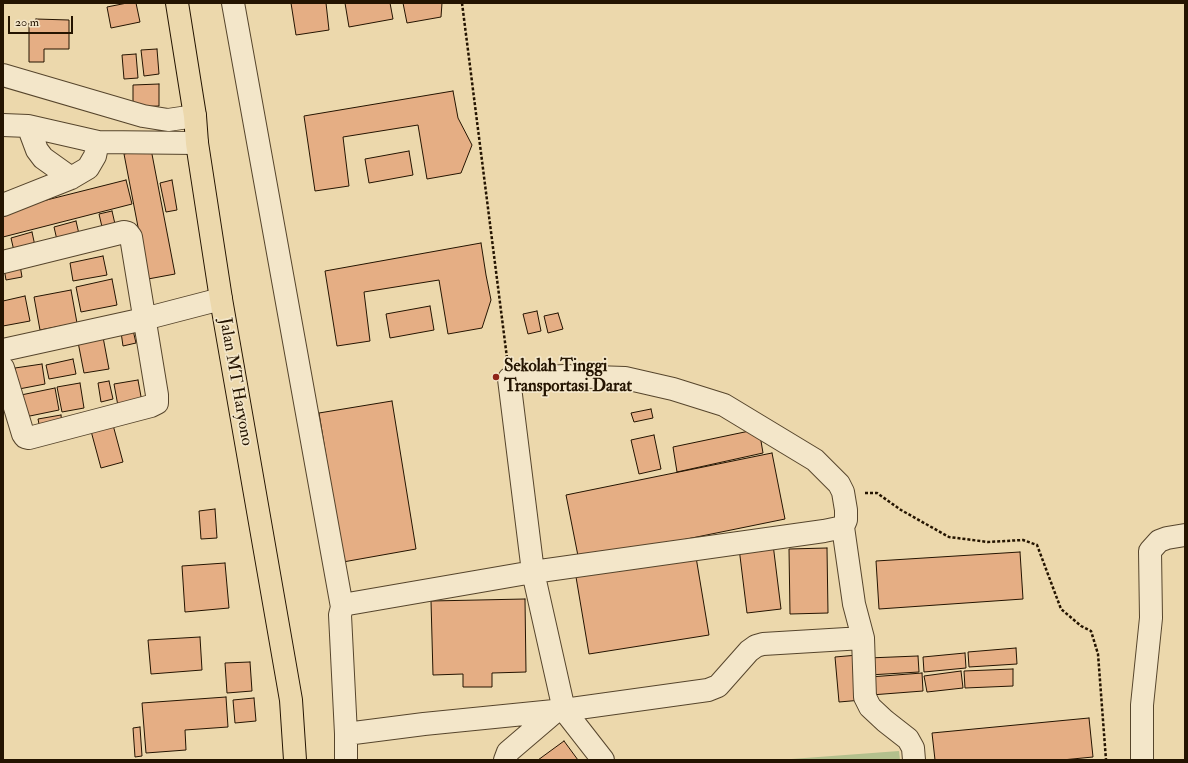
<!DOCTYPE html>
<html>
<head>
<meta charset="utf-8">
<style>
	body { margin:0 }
	#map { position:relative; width:1188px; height:763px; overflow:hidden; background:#ecd8ac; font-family:"IM FELL Double Pica",serif }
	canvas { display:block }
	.frame { position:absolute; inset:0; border:4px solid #241401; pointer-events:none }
	.scale { position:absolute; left:8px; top:16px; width:65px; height:18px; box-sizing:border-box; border:2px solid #241401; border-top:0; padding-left:5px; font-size:12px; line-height:14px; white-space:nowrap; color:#241401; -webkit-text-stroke:3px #f3e6c9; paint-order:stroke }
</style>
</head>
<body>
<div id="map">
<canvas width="1188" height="763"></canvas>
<div class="frame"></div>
<div class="scale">20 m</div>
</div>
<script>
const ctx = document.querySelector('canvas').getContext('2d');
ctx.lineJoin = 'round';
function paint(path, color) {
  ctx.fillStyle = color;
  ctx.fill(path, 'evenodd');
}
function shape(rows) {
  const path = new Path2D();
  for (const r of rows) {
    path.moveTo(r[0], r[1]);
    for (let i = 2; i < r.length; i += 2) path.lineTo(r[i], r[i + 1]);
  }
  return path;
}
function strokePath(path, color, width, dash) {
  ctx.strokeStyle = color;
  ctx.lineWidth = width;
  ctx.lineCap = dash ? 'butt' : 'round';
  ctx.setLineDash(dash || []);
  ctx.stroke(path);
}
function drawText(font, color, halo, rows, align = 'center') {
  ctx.font = font + ' "IM FELL Double Pica",serif';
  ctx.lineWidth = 3.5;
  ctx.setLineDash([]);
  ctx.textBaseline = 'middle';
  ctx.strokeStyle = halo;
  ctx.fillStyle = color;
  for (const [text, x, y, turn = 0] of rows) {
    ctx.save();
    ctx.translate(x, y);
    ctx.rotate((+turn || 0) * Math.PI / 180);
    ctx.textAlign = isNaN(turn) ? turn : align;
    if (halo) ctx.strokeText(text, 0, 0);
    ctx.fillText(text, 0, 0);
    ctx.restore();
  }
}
paint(shape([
	[899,751,900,760,778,760]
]), '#b3c08d');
const building = shape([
	[127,3,136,3,140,22,111,28,107,7,127,3],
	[291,3,326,3,329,30,296,35,291,3],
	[345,3,390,3,393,19,349,27,345,3],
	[403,3,442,3,441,17,407,23,403,3],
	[36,19,69,20,69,49,44,49,44,62,29,62,29,23,36,23,36,19],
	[157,49,159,74,144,76,141,50,157,49],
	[136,54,138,78,124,79,122,55,136,54],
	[159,84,159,106,133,107,133,85,159,84],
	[453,91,458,118,472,145,461,173,427,179,418,125,343,137,349,186,315,191,304,116,453,91],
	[151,149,175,274,148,279,124,154,151,149],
	[409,151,413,175,369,183,365,159,409,151],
	[126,180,132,204,3,237,3,211,126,180],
	[172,180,177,210,166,212,160,183,172,180],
	[112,211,115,224,102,227,99,214,112,211],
	[76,221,79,234,57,240,54,227,76,221],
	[32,232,35,246,14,251,11,238,32,232],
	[481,243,486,275,491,300,482,328,448,334,439,280,364,292,370,341,337,346,325,271,481,243],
	[103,256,107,275,73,281,70,263,103,256],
	[20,265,22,277,6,280,4,268,20,265],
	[112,279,117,305,81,312,76,287,112,279],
	[71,290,77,323,40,330,34,297,71,290],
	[25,296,30,321,3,326,3,301,25,296],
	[430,306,434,330,390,338,386,314,430,306],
	[537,311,541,331,528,334,523,314,537,311],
	[558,313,563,329,548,333,544,316,558,313],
	[133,330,136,343,123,346,121,332,133,330],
	[103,337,109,369,84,373,78,342,103,337],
	[73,359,76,374,49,379,46,365,73,359],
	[42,364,45,384,19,389,15,368,42,364],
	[138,380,142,402,118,406,114,384,138,380],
	[109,381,113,399,101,402,98,383,109,381],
	[80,383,84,408,62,412,57,387,80,383],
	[55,388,59,410,25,417,21,395,55,388],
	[392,401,416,549,343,562,319,413,392,401],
	[651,409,653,418,634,422,631,413,651,409],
	[61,415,62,425,40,429,38,419,61,415],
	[113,425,123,462,101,468,91,431,113,425],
	[759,429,763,453,677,472,673,447,759,429],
	[654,435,661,469,639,474,631,440,654,435],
	[772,453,785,519,579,561,566,495,772,453],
	[215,509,217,538,201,539,199,511,215,509],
	[773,544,781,609,747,613,739,548,773,544],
	[827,548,828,613,790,614,789,549,827,548],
	[1020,552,1023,599,879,609,876,561,1020,552],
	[696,557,709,635,589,654,576,577,696,557],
	[225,563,229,608,185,612,182,566,225,563],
	[525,599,526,672,492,673,492,687,463,687,463,674,433,675,431,601,525,599],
	[200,637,202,670,151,674,148,640,200,637],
	[1016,648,1017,664,969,667,968,652,1016,648],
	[965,653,966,668,924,672,923,657,965,653],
	[858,655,862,700,839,702,835,657,858,655],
	[918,656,919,672,869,675,868,658,918,656],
	[250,662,252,691,227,693,225,663,250,662],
	[1013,669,1013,686,965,688,964,671,1013,669],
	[961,671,963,688,927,692,924,676,961,671],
	[922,673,923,691,871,695,870,677,922,673],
	[226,697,228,727,185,730,186,750,146,753,142,703,226,697],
	[254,698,256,721,235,723,233,700,254,698],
	[1089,718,1093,757,1062,760,935,760,932,733,1089,718],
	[140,727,142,756,135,757,133,728,140,727],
	[564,741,578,760,538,760,564,741]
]);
paint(building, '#e5ae84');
strokePath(building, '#241401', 1);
const minor = shape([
	[233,3,342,607],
	[3,75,143,116,168,120,195,116],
	[3,125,28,126,98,142,197,143],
	[28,126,37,150,43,158,71,178],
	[3,205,71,178,88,168,95,156,98,142],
	[3,262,124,232,128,233,131,237,157,395,157,403,151,406,29,438,25,437,23,434,3,368],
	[3,350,144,319,221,299],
	[863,638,865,697,870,707,885,721,908,739,913,748,914,760],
	[346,734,340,615,342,607,348,604,533,572,824,531,843,527,854,604,863,638,763,644,756,646,749,651,718,686,708,690,564,710,424,724,346,734,346,760],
	[505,760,508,752,556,711],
	[603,760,564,710,533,572,509,379,564,376,625,378,673,389,724,405,815,460,839,484,843,492,846,510,846,520,843,527],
	[1142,760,1142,705,1151,618,1150,551,1159,541,1167,538,1185,535]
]);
const major = shape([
	[177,3,195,116,197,143,221,299,291,700,295,760]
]);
strokePath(minor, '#56452c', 24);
strokePath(major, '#241401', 24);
strokePath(shape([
	[462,3,507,358],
	[865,493,877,493,901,510,949,537,988,542,1023,540,1037,545,1061,609,1081,626,1091,631,1098,654,1106,760]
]), '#241401', 2.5, [3, 2]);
strokePath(minor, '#f3e6c9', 22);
strokePath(major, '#ecd8ac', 22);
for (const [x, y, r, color] of [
	[496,377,4,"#8f2418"]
]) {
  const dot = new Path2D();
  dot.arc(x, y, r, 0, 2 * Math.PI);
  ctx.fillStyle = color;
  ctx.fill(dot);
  strokePath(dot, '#f3e6c9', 1.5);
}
drawText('bold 17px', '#241401', '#f3e6c9', [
	["Sekolah Tinggi",504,367],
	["Transportasi Darat",504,387]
], 'left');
drawText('17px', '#241401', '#f3e6c9', [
	["Jalan MT Haryono",235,382,80]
]);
</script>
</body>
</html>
